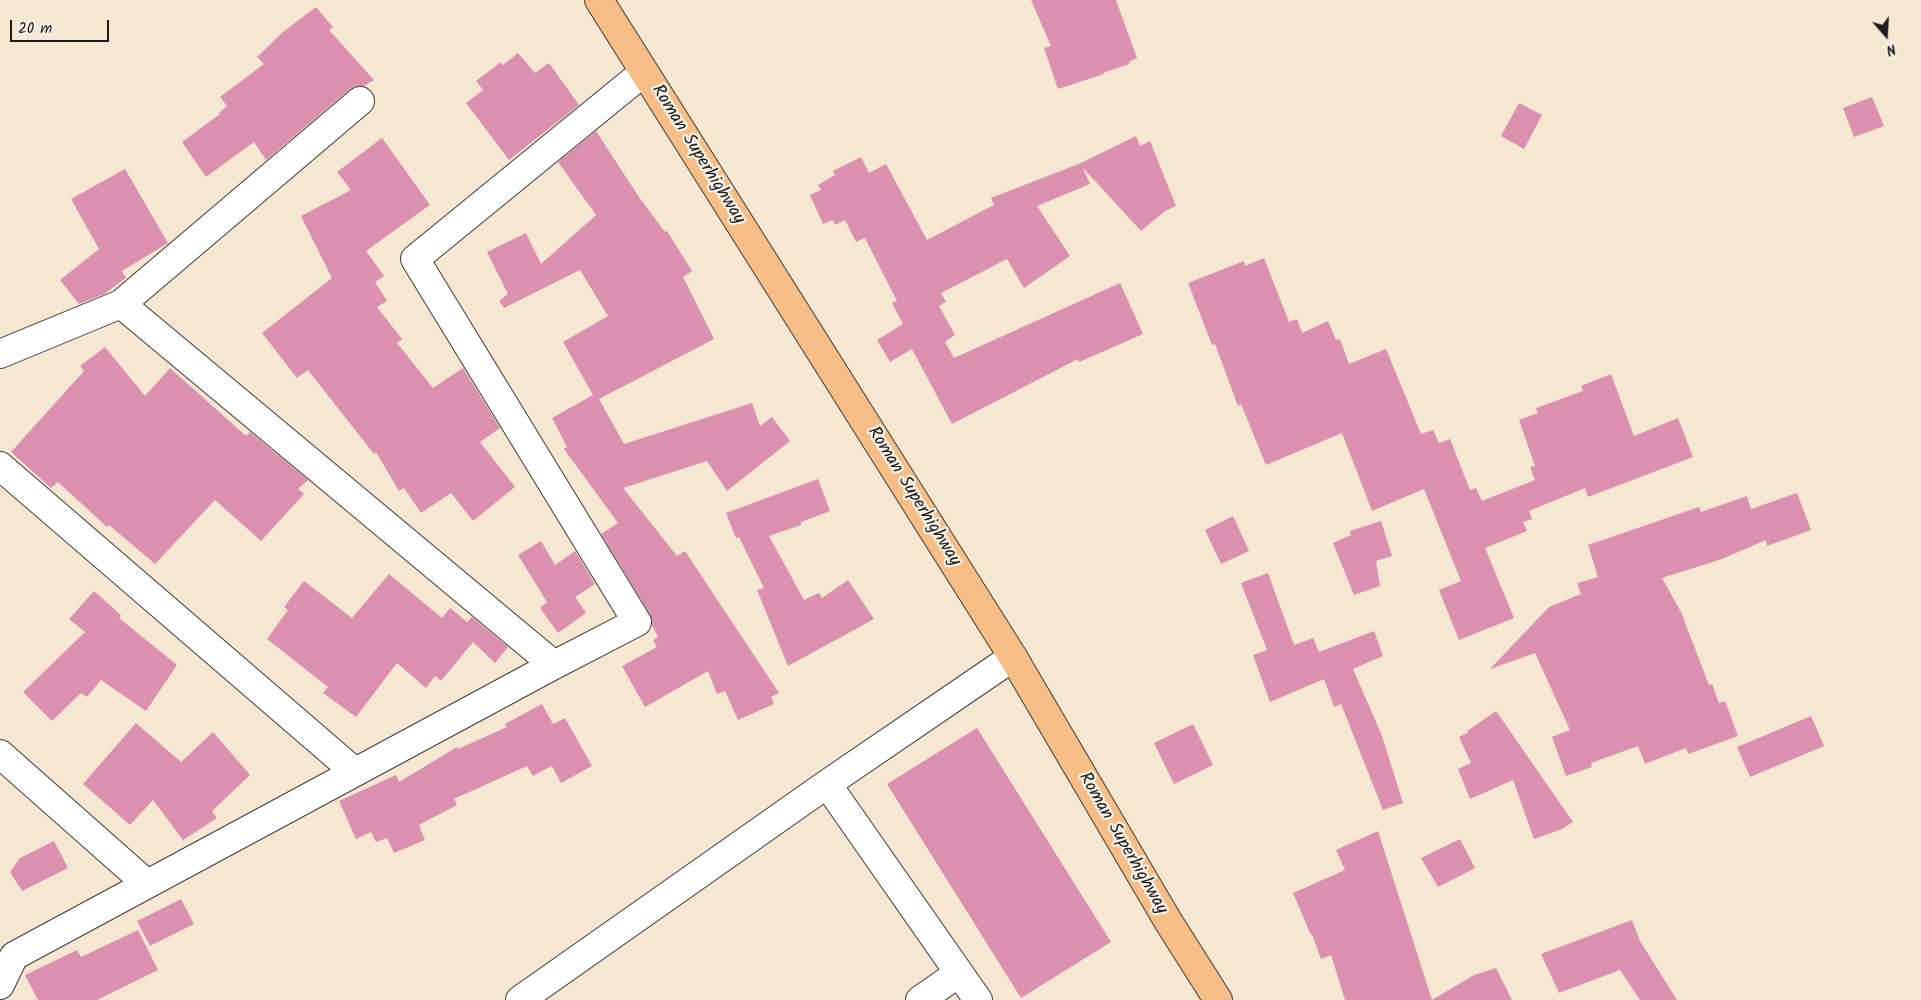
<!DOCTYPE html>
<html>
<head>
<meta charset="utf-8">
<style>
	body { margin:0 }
	#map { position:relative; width:1921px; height:1000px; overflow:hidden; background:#f5e7d2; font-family:Kalam,sans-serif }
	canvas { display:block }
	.north { position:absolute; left:1861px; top:10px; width:50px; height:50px; -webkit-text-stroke:4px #f7f3e8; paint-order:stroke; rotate:161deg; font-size:14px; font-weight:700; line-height:20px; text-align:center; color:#1c1c1c }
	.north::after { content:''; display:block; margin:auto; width:18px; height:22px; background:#1c1c1c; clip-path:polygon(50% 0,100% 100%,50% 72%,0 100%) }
	.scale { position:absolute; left:10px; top:20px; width:99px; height:22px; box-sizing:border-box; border:2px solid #1c1c1c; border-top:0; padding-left:6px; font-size:15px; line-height:18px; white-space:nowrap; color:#1c1c1c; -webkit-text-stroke:4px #f7f3e8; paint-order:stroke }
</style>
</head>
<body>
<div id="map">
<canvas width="1921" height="1000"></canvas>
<div class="north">N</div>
<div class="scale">20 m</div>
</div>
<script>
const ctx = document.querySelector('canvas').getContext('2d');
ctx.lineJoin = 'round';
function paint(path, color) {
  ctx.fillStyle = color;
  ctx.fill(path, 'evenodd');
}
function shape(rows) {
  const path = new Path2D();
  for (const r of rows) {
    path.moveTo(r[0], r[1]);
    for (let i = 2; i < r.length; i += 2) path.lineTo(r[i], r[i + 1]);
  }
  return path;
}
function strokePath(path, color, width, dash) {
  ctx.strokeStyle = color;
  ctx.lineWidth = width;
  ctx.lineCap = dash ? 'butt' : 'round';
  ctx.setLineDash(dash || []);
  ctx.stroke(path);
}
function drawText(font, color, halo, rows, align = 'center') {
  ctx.font = font + ' Kalam,sans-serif';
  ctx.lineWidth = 4.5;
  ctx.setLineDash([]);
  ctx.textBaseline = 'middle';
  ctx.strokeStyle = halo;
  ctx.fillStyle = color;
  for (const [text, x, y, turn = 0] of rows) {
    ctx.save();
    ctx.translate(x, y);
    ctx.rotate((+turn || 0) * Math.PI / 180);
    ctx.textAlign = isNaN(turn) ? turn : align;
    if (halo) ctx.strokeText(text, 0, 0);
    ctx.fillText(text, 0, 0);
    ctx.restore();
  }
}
paint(shape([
	[1031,0,1116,0,1137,58,1129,62,1129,64,1103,73,1104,74,1058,89,1044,48,1051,46],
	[316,7,333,27,329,30,374,80,364,86,357,86,350,89,266,160,254,142,206,177,182,142,220,114,219,113,227,106,220,97,264,64,257,57,283,32],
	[518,53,535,73,549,63,579,105,509,160,466,103,483,90,476,81,501,62,503,65],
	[1872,97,1884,126,1854,137,1843,108],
	[1519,103,1542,115,1524,149,1501,136],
	[596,131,639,197,665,232,667,231,692,271,683,277,714,339,599,399,624,444,752,403,760,426,772,417,790,441,727,491,707,461,623,488,677,556,685,551,779,693,771,697,774,704,738,720,725,691,717,694,708,671,645,707,622,666,657,647,653,640,658,637,652,625,650,614,601,534,618,523,564,449,567,447,552,418,593,395,563,342,608,316,580,270,504,308,499,301,508,294,487,252,526,233,541,264,596,215,558,162],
	[1136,136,1140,146,1150,141,1176,206,1165,211,1141,231,1083,168,1090,184,1037,206,1070,256,1024,288,1007,259,941,293,946,302,939,306,955,335,945,342,954,358,1120,283,1143,334,1079,362,1078,359,952,424,912,349,890,362,877,340,903,324,892,303,897,301,865,238,856,242,845,220,835,225,833,220,823,224,810,195,821,190,818,185,835,175,833,171,861,157,869,173,886,164,927,240,994,205,991,198,1081,163],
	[382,138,430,205,366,251,384,276,375,282,387,301,377,307,402,339,397,343,433,388,463,368,500,428,480,442,515,487,473,521,451,493,421,513,404,488,399,491,376,452,374,454,308,370,297,378,262,333,332,278,301,216,351,190,337,172],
	[125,169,168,243,122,271,126,278,104,294,79,304,60,280,99,249,71,199],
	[1264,258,1289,322,1297,319,1302,333,1328,321,1336,340,1340,339,1349,364,1386,349,1421,434,1433,430,1439,443,1450,439,1470,490,1476,488,1482,501,1535,480,1530,467,1535,466,1519,420,1538,413,1536,408,1583,391,1581,386,1611,374,1634,436,1678,418,1693,457,1588,497,1585,488,1529,511,1532,519,1523,522,1527,531,1485,548,1514,618,1459,640,1439,590,1461,581,1424,489,1372,511,1342,433,1266,465,1241,404,1238,406,1215,344,1212,345,1188,283,1244,261,1245,266],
	[105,347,145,396,170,368,246,436,250,432,308,480,298,489,304,494,261,541,215,500,155,564,109,525,107,527,58,482,51,488,11,452,84,371,80,366],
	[818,479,830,511,801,522,801,525,769,536,804,600,819,593,822,598,848,580,874,619,788,666,757,590,764,588,739,537,736,538,726,513],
	[1797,493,1811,530,1767,546,1766,540,1722,559,1662,578,1681,612,1709,685,1712,684,1719,703,1725,701,1738,736,1688,754,1686,748,1645,764,1638,746,1591,763,1592,767,1566,776,1552,737,1570,730,1535,653,1490,669,1549,607,1581,594,1577,583,1598,577,1588,545,1699,507,1701,512,1747,496,1751,509],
	[1233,516,1249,551,1221,564,1205,530],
	[1381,521,1392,556,1376,561,1380,586,1354,595,1333,543,1351,535,1350,531],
	[541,541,555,565,575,551,595,584,575,597,586,613,558,633,540,608,547,602,518,555],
	[1268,573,1294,645,1313,638,1319,652,1374,631,1383,656,1353,669,1382,736,1403,803,1383,810,1341,704,1334,707,1324,679,1270,702,1253,655,1267,650,1241,583],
	[389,574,442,618,450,608,467,622,472,617,508,647,495,663,473,642,441,681,435,676,426,688,397,663,356,717,323,693,328,687,267,639,288,610,284,607,304,581,352,618],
	[94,591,121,615,119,618,177,665,146,711,101,680,87,697,81,693,52,721,23,692,85,632,69,619],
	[542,704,553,724,565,718,592,766,561,783,552,766,533,776,527,766,454,799,457,805,419,825,425,840,394,853,387,838,376,842,371,832,356,839,339,801,396,775,399,782,457,747,458,749,507,727,505,724],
	[1496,711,1512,734,1573,822,1562,829,1534,839,1513,780,1470,799,1458,769,1471,763,1459,737,1469,732,1467,731],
	[1811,716,1824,746,1750,777,1737,747],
	[136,723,181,762,213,732,250,775,212,811,217,818,183,840,153,800,130,825,83,784],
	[1193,724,1213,765,1174,784,1154,743],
	[977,728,1111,942,1021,998,887,784],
	[1378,831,1432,1000,1474,975,1496,968,1512,1000,1345,1000,1331,955,1321,959,1312,934,1311,935,1293,893,1345,870,1336,850],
	[1460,839,1475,868,1438,887,1421,858],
	[54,841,68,868,22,891,10,872,20,858],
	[181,899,194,924,150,946,137,921],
	[1632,920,1640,941,1677,1000,1640,1000,1620,970,1559,993,1541,954],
	[138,930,158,970,97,1000,38,1000,25,975,77,950,81,957]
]), '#dc90b0');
const street = shape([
	[121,304,554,665],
	[0,354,121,304,360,101],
	[0,466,355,772],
	[0,754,147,884],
	[827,784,978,1000],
	[0,985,14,956,554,665,637,622,415,259,644,72],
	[520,1000,827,784,1013,657],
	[920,1000,959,973]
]);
const primary = shape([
	[599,0,1013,657,1168,921,1218,1000]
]);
strokePath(street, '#3d3a37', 30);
strokePath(primary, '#3d3a37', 30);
strokePath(street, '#fff', 28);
strokePath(primary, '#f6be86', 28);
drawText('18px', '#1c1c1c', '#f7f3e8', [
	["Roman Superhighway",697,155,58],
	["Roman Superhighway",913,497,58],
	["Roman Superhighway",1122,844,60]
]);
</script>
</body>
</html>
